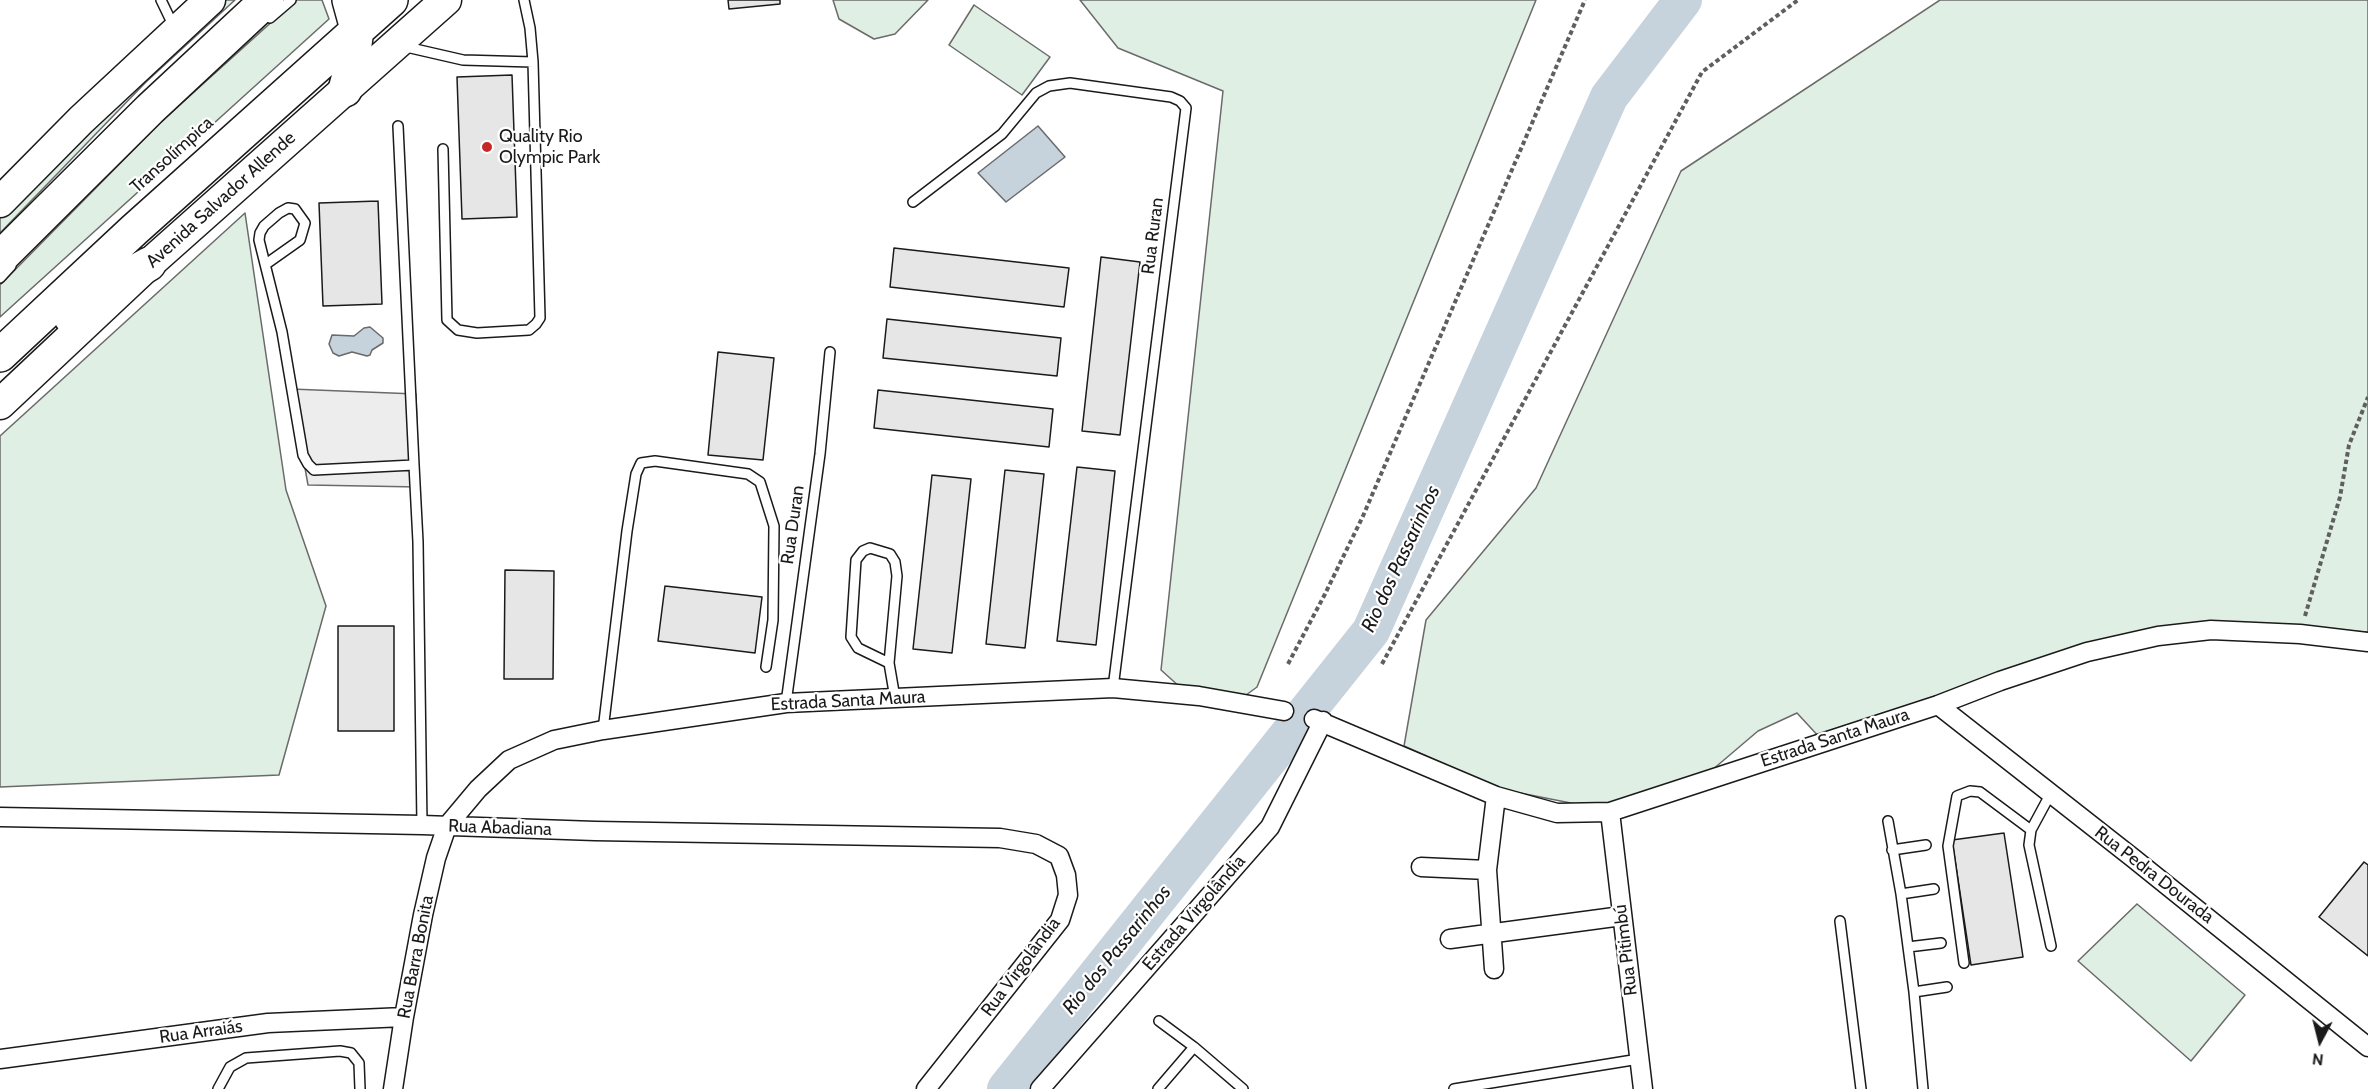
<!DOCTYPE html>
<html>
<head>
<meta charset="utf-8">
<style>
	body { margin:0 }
	#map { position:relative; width:2368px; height:1089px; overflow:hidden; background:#fff; font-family:Cabin,sans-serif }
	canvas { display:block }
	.north { position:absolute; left:2290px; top:1011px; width:60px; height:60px; -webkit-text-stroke:4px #fff; paint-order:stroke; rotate:187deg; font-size:16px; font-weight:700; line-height:24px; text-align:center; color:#1a1a1a }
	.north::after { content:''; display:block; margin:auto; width:21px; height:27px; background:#1a1a1a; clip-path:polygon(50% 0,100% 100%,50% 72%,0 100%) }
</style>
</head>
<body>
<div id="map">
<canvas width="2368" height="1089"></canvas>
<div class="north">N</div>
</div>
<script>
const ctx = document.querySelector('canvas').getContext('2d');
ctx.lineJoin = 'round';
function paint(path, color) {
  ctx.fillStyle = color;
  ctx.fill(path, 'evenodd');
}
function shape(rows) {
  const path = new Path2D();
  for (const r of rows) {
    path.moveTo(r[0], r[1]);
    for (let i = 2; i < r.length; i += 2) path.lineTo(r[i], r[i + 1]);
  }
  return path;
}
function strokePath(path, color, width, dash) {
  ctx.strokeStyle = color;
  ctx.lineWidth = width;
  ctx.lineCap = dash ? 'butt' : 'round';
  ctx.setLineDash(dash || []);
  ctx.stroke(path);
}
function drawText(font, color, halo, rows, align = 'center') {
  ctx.font = font + ' Cabin,sans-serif';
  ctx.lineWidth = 4.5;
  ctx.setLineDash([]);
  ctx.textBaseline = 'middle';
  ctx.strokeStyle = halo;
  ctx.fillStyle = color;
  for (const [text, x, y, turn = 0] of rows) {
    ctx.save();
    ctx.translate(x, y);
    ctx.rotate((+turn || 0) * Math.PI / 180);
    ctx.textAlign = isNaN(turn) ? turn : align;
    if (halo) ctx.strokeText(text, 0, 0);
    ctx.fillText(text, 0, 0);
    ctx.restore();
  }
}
const green = shape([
	[217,0,235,0,146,82,0,233,0,211,217,0],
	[296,0,322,0,329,19,0,317,0,285,163,120,296,0],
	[833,0,928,0,895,34,874,39,839,19,833,0],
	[1080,0,1536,0,1257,687,1242,698,1181,688,1161,670,1223,91,1118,48,1080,0],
	[1940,0,2368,0,2368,632,2191,623,2011,669,1821,739,1797,713,1758,731,1698,782,1611,811,1500,789,1404,746,1426,620,1536,488,1681,171,1940,0],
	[974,5,1050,57,1022,95,949,45,974,5],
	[245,213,286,490,326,606,279,775,0,787,0,436,245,213],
	[2137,904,2245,995,2191,1061,2078,961,2137,904]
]);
paint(green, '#e0efe3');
strokePath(green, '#6a6a6a', 1.5);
const parking = shape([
	[291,389,416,394,419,487,308,485,291,389]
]);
paint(parking, '#ededed');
strokePath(parking, '#6a6a6a', 1.5);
const water = shape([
	[1038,126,1065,157,1006,202,978,173,1038,126],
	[370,327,383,338,383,343,372,350,370,355,367,356,352,352,339,356,333,353,329,344,332,335,354,336,364,328,370,327]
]);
paint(water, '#c6d2dc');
strokePath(water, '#6a6a6a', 1.5);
strokePath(shape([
	[1006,1089,1371,631,1609,97,1683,0]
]), '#c6d2dc', 38);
const building = shape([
	[728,0,780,0,780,4,729,9,728,0],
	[512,75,517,217,462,219,457,77,512,75],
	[378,201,382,304,323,306,319,203,378,201],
	[894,248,1069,268,1064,307,890,287,894,248],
	[1101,257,1140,262,1120,435,1082,431,1101,257],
	[887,319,1061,338,1057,376,883,358,887,319],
	[718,352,774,358,763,460,708,455,718,352],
	[878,390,1053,409,1049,447,874,428,878,390],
	[1077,467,1115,471,1096,645,1057,641,1077,467],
	[1005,470,1044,474,1025,648,986,644,1005,470],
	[932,475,971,479,952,653,913,649,932,475],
	[505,570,554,571,553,679,504,679,505,570],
	[665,586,762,597,755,653,658,641,665,586],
	[338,626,394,626,394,731,338,731,338,626],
	[2004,833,2023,957,1971,965,1952,840,2004,833],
	[2364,862,2368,865,2368,956,2319,917,2364,862]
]);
paint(building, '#e6e6e6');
strokePath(building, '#1a1a1a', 1.5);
const lane = shape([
	[161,0,174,27],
	[270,18,291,0],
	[402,46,463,60,533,62],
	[443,149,447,320,458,330,477,333,529,330,536,324,540,318,533,62,530,28,524,0],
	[913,202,1002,134,1036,93,1049,86,1070,83,1171,97,1180,101,1186,108,1113,688],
	[266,264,300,240,305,223,295,209,288,208,279,213,264,226,260,233,259,240,282,332,303,455,308,464,314,470,414,465,398,126],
	[0,278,11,266],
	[414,465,418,542,422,825],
	[889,663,858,648,851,637,856,560,863,551,870,548,890,554,895,562,897,576,889,663,895,698],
	[786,703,820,454,830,352],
	[603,730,627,531,636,474,641,463,655,461,748,474,760,482,774,526,773,620,766,667],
	[2051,793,2031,830,2029,845,2051,946],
	[1888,821,1901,894,1914,992,1923,1089],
	[1892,850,1926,845],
	[1901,894,1934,889],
	[1840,921,1861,1089],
	[1908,947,1941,943],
	[1964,963,1948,846,1957,796,1970,791,1980,792,2031,830],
	[1914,992,1947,987],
	[1159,1021,1194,1047,1243,1089],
	[218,1089,230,1067,246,1058,340,1051,351,1053,359,1063,360,1089],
	[1158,1089,1194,1047],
	[1454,1089,1639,1059]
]);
const street = shape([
	[1938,705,2133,858,2368,1047],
	[1314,719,1496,796,1557,813,1610,812,1938,705,2000,681,2087,652,2158,636,2211,630,2300,634,2368,642],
	[1610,812,1643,1089],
	[0,817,422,825,595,831,1000,838,1036,844,1059,856,1066,875,1068,895,1060,920,926,1089],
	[1421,867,1487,870,1494,969],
	[1487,870,1496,796],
	[1450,939,1622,916],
	[0,1059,268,1023,404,1017],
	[393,1089,404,1017,423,915,436,858,447,826,478,789,509,760,554,740,603,730,786,703,1113,688,1199,696,1284,711],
	[1040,1089,1270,827,1323,721]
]);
const primary = shape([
	[0,202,81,120,210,0],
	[0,404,149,264,446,0]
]);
const highway = shape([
	[345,90,353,60,357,29,349,0],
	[0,258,150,109,267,0],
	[71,318,101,291,149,264],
	[0,355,134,230,391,0]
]);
strokePath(lane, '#1a1a1a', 12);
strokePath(street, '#1a1a1a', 21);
strokePath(primary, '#1a1a1a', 33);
strokePath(highway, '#1a1a1a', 36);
strokePath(shape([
	[2305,616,2340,497,2349,445,2368,397],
	[1288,664,1325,594,1363,516,1585,0],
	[1382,664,1702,72,1798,0]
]), '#5f5f5f', 4, [4.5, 3]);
strokePath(lane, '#fff', 9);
strokePath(street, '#fff', 18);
strokePath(primary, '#fff', 30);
strokePath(highway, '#fff', 33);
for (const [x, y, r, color] of [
	[487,147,6,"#c62828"]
]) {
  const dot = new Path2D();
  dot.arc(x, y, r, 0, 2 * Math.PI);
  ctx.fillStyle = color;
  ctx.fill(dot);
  strokePath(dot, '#fff', 2);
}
drawText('18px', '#1a1a1a', '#fff', [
	["Quality Rio",499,137],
	["Olympic Park",499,158]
], 'left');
drawText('18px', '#1a1a1a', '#fff', [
	["Transolímpica",172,155,-42],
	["Avenida Salvador Allende",221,200,-42],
	["Rua Ruran",1153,236,-83],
	["Rua Duran",793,525,-82],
	["Estrada Santa Maura",848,701,-3],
	["Estrada Santa Maura",1835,738,-18],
	["Rua Abadiana",500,828,2],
	["Rua Pedra Dourada",2154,875,38],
	["Estrada Virgolândia",1194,913,-49],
	["Rua Pitimbú",1626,950,-97],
	["Rua Barra Bonita",416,957,-79],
	["Rua Virgolândia",1021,967,-53],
	["Rua Arraiás",201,1032,-8]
]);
drawText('italic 20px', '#1a1a1a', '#fff', [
	["Rio dos Passarinhos",1401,559,-65],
	["Rio dos Passarinhos",1117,950,-51]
]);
</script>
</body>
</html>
